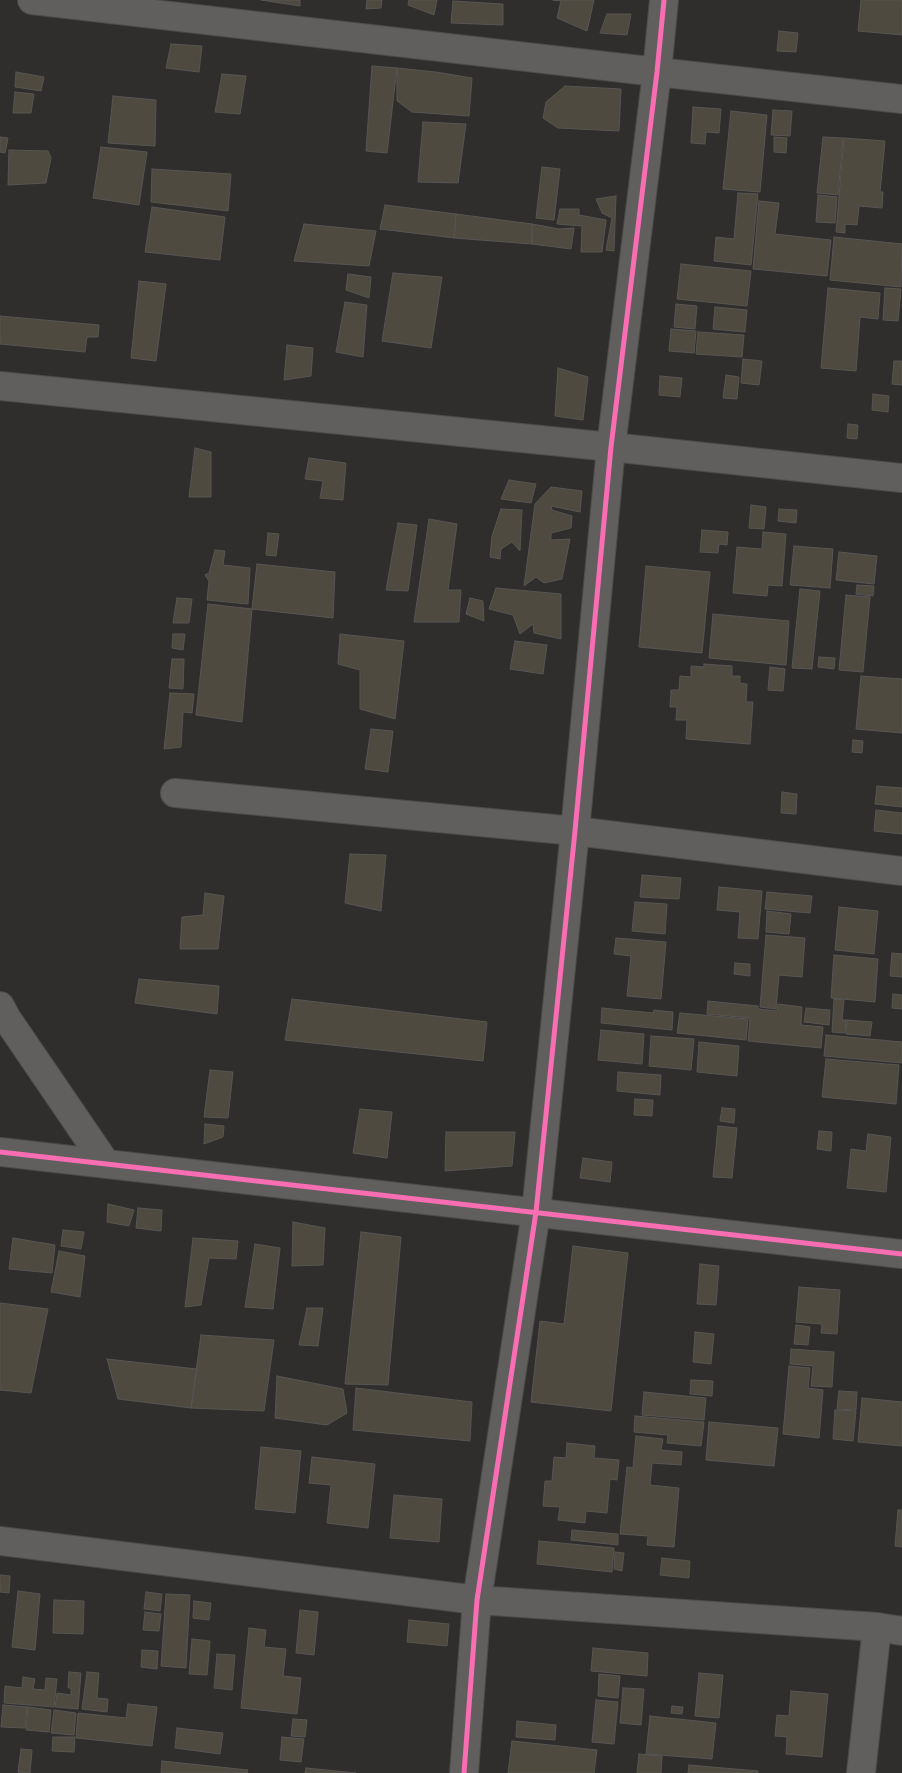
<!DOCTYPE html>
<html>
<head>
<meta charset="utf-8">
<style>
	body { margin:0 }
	canvas { display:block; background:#302e2c }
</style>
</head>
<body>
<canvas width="902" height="1773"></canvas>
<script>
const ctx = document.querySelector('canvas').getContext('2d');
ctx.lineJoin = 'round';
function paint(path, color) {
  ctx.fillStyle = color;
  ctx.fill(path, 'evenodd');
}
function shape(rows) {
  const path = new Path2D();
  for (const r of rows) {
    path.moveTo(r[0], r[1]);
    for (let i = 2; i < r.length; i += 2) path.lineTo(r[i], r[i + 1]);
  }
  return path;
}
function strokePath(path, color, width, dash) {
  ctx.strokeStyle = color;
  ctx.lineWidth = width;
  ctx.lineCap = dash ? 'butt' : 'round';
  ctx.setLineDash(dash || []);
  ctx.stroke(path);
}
const building = shape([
	[261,0,300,0,300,6,261,0],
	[367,0,382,0,381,8,366,9,367,0],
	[409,0,437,0,434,15,408,5,409,0],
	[553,0,594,0,587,31,557,18,561,1,553,0],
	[861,0,902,0,902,35,858,31,861,0],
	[453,1,503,4,503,25,451,23,453,1],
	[607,14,631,14,627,35,600,33,607,14],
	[779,31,798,33,796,52,777,51,779,31],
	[171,44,202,46,199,72,166,68,171,44],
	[372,66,397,68,387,153,366,151,372,66],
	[397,68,436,72,472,78,469,116,412,112,397,101,397,68],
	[16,72,44,77,41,91,15,87,16,72],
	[222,74,246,76,240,114,215,112,222,74],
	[565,86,621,89,619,131,558,128,543,118,546,102,565,86],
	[15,92,34,94,31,113,13,113,15,92],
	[113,96,156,100,155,146,108,143,113,96],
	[693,107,721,109,719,133,706,132,705,144,691,143,693,107],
	[773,110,792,111,790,136,771,135,773,110],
	[731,111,767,115,760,192,723,189,731,111],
	[423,122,466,124,458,183,418,182,423,122],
	[0,137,8,138,5,153,0,152,0,137],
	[774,137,787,138,786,153,774,152,774,137],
	[823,137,843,138,838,195,817,193,823,137],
	[844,138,885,141,880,192,883,192,882,208,859,206,857,225,845,224,845,233,836,232,844,138],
	[101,147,147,152,139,205,93,198,101,147],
	[9,150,48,151,51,158,46,183,8,185,9,150],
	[542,167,560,169,554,220,536,218,542,167],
	[152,169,231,174,228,211,151,202,152,169],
	[738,193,758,194,751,265,714,261,716,237,734,239,738,193],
	[818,195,837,197,835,223,816,222,818,195],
	[616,196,614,251,606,250,612,218,602,213,596,199,616,196],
	[759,201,779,203,775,234,831,240,827,276,753,269,759,201],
	[385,205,456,214,454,238,380,229,385,205],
	[152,207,225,217,220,260,145,252,152,207],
	[560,209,579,209,579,215,606,220,602,252,581,252,582,226,557,224,560,209],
	[456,214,532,224,532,244,454,238,456,214],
	[304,224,376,231,369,266,294,261,304,224],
	[532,224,559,229,574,228,571,249,532,244,532,224],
	[834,237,902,244,901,287,830,280,834,237],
	[681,264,751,271,747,306,677,299,681,264],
	[393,273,442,277,431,348,382,341,393,273],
	[348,274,371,277,369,298,346,290,348,274],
	[139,281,166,284,156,361,131,358,139,281],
	[828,288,880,293,878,319,860,317,856,371,821,368,828,288],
	[885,288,901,289,898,321,883,320,885,288],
	[345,302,367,305,363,357,336,352,345,302],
	[676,304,697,306,695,329,674,327,676,304],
	[715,307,747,310,745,332,713,329,715,307],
	[0,316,99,325,98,337,87,337,85,352,0,344,0,316],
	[671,329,696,331,694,353,669,351,671,329],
	[698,332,744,335,742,357,696,354,698,332],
	[287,345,313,348,311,376,284,380,287,345],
	[743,359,762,361,759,385,741,383,743,359],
	[894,361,902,361,902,385,892,384,894,361],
	[558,368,588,377,583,420,555,416,558,368],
	[726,375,739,377,737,399,723,398,726,375],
	[660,376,682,378,680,397,659,395,660,376],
	[873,394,889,396,888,412,872,410,873,394],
	[848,424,858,425,857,439,847,438,848,424],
	[195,448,211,452,211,497,189,497,195,448],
	[309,458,346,463,343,500,320,498,323,481,305,479,309,458],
	[509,480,536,484,531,503,501,499,509,480],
	[551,487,582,491,580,512,551,506,552,510,572,516,571,528,551,533,551,540,570,539,562,579,544,583,536,577,524,586,535,504,551,487],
	[751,505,766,507,764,529,749,528,751,505],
	[501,509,522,510,520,551,512,542,501,549,500,559,490,557,492,536,501,509],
	[779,509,797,510,796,523,778,521,779,509],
	[429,519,457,524,448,590,461,590,459,622,414,622,429,519],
	[398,523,417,525,408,591,386,590,398,523],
	[702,530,728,532,727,545,719,544,718,553,700,552,702,530],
	[763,532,786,534,782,586,768,585,767,596,733,593,737,547,762,549,763,532],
	[268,533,279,534,276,556,266,555,268,533],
	[794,546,833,549,830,588,790,585,794,546],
	[215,550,225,551,223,565,250,568,248,604,207,600,209,581,205,575,209,573,215,550],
	[839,552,877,556,874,584,836,580,839,552],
	[257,564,335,572,333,618,252,609,257,564],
	[646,566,710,572,702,653,639,647,646,566],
	[857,585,874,586,873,596,856,594,857,585],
	[496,588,561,594,561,639,534,633,533,624,520,634,513,615,489,609,496,588],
	[800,589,820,591,812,669,792,668,800,589],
	[846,595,870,597,863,672,839,670,846,595],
	[177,598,192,599,189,623,173,623,177,598],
	[470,598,483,601,484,621,466,614,470,598],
	[208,604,252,609,242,722,196,715,208,604],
	[713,614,789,621,786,665,709,658,713,614],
	[173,634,185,634,183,650,172,648,173,634],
	[340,634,404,641,395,719,360,709,360,670,338,664,340,634],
	[515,641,547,645,543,674,510,669,515,641],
	[819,657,835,658,834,669,818,667,819,657],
	[172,659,184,659,183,689,169,688,172,659],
	[704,664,732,666,732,676,740,676,740,683,747,684,746,702,753,702,750,744,686,739,687,720,676,720,677,707,670,707,671,690,679,690,680,676,691,677,691,666,704,667,704,664],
	[770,667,785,669,783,691,768,690,770,667],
	[861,676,902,679,902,733,856,729,861,676],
	[170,693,194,694,192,713,183,712,181,747,164,749,170,693],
	[371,729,393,731,388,772,365,769,371,729],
	[853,740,863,741,862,753,852,752,853,740],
	[877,786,902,788,902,807,875,804,877,786],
	[782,792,797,794,796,814,781,813,782,792],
	[876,810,902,813,902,834,874,831,876,810],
	[350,854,386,855,381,911,345,903,350,854],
	[642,875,681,878,679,899,640,897,642,875],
	[719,887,762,891,758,939,738,938,740,912,717,910,719,887],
	[767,892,812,896,810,913,765,909,767,892],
	[205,893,224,896,218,949,180,949,182,917,203,915,205,893],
	[635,902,667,904,665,934,632,931,635,902],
	[839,907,878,911,874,954,835,950,839,907],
	[767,911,791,914,789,934,766,932,767,911],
	[766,935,805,938,802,977,779,975,776,1009,760,1007,766,935],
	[616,938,666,942,661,999,627,996,631,956,614,954,616,938],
	[892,953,902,954,902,977,890,976,892,953],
	[834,955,878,959,875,1002,831,998,834,955],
	[735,963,750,964,750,976,734,974,735,963],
	[139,979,219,986,217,1014,135,1003,139,979],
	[893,994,902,995,902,1009,892,1008,893,994],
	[292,999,487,1022,483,1061,285,1040,292,999],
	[834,999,844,1000,842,1020,846,1020,845,1033,832,1032,834,999],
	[708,1001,758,1006,758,1009,777,1011,778,1004,802,1007,801,1025,823,1027,821,1048,748,1041,750,1018,707,1014,708,1001],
	[602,1008,653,1013,654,1010,673,1012,672,1030,601,1023,602,1008],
	[806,1008,830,1010,829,1025,804,1022,806,1008],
	[680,1013,748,1019,746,1040,677,1033,680,1013],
	[847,1020,872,1022,870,1036,846,1034,847,1020],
	[601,1030,644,1034,642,1064,598,1060,601,1030],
	[826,1035,902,1042,902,1063,824,1056,826,1035],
	[651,1036,694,1039,691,1070,649,1066,651,1036],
	[699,1042,739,1046,737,1076,697,1072,699,1042],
	[826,1059,899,1065,896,1104,822,1097,826,1059],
	[210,1070,233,1072,228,1118,204,1117,210,1070],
	[618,1072,661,1075,660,1095,617,1091,618,1072],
	[635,1099,653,1100,652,1116,634,1115,635,1099],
	[722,1108,735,1109,734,1123,720,1121,722,1108],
	[360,1109,392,1112,387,1158,353,1153,360,1109],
	[205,1124,224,1126,223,1137,204,1144,205,1124],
	[718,1126,737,1128,732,1178,713,1177,718,1126],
	[819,1131,832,1132,831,1151,817,1149,819,1131],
	[446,1132,515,1132,512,1166,445,1171,446,1132],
	[868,1134,891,1137,886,1192,847,1188,851,1149,866,1151,868,1134],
	[583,1158,612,1162,610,1182,580,1178,583,1158],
	[108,1204,134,1210,129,1226,107,1222,108,1204],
	[138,1208,162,1210,161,1231,136,1228,138,1208],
	[293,1222,325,1228,323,1265,292,1266,293,1222],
	[63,1230,84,1232,81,1249,61,1246,63,1230],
	[361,1232,401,1237,388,1385,345,1384,361,1232],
	[13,1238,55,1245,52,1273,9,1269,13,1238],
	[193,1238,238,1241,236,1259,209,1258,201,1305,185,1307,193,1238],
	[255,1244,280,1248,273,1309,245,1307,255,1244],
	[573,1246,628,1253,611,1411,531,1402,540,1321,564,1324,573,1246],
	[59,1251,85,1256,80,1297,51,1292,59,1251],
	[700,1264,719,1266,716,1305,697,1304,700,1264],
	[799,1287,840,1290,837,1334,821,1333,822,1324,796,1322,799,1287],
	[0,1303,48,1309,31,1393,0,1390,0,1303],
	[307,1308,323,1308,318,1346,299,1345,307,1308],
	[796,1325,810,1327,808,1345,794,1344,796,1325],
	[695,1332,714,1334,711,1364,693,1362,695,1332],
	[201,1335,274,1340,264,1411,191,1408,201,1335],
	[791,1349,834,1352,832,1387,811,1386,813,1366,790,1364,791,1349],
	[107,1359,197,1369,191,1408,118,1399,107,1359],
	[789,1366,810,1368,808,1388,823,1390,819,1438,783,1434,789,1366],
	[277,1376,343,1389,347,1413,327,1425,275,1418,277,1376],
	[691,1380,713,1381,712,1396,690,1394,691,1380],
	[356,1388,472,1402,470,1441,353,1430,356,1388],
	[839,1391,857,1392,856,1410,837,1409,839,1391],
	[644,1392,706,1398,704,1420,642,1415,644,1392],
	[862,1398,902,1402,902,1446,858,1442,862,1398],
	[835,1410,856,1411,853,1441,833,1439,835,1410],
	[635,1416,704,1422,701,1446,667,1443,668,1435,634,1432,635,1416],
	[709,1422,778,1428,774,1466,706,1460,709,1422],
	[636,1436,663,1439,661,1450,682,1452,681,1465,652,1463,650,1485,679,1488,674,1547,647,1545,648,1536,620,1534,627,1467,633,1468,636,1436],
	[567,1443,595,1446,594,1458,619,1460,617,1480,610,1479,607,1513,586,1511,585,1523,558,1520,560,1507,543,1506,545,1481,552,1481,554,1457,566,1458,567,1443],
	[261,1447,301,1451,295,1513,255,1509,261,1447],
	[312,1457,375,1464,368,1528,327,1523,331,1485,309,1483,312,1457],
	[394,1495,442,1499,439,1542,390,1538,394,1495],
	[898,1510,902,1510,902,1547,895,1546,898,1510],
	[572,1530,618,1534,618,1545,571,1540,572,1530],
	[539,1541,614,1548,612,1572,537,1564,539,1541],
	[615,1552,624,1553,622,1571,614,1569,615,1552],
	[662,1558,690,1561,689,1578,660,1575,662,1558],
	[0,1575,10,1576,9,1593,0,1592,0,1575],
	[18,1591,40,1594,35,1650,12,1647,18,1591],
	[146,1592,162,1594,160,1611,144,1609,146,1592],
	[166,1594,190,1595,186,1668,161,1666,166,1594],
	[54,1600,84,1601,83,1634,53,1633,54,1600],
	[194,1601,211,1603,209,1620,193,1618,194,1601],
	[300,1610,318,1612,314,1655,296,1653,300,1610],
	[145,1612,161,1614,159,1631,143,1630,145,1612],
	[409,1620,449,1624,447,1646,407,1642,409,1620],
	[249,1628,266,1630,264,1647,286,1649,283,1676,301,1678,297,1714,241,1708,249,1628],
	[192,1639,210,1641,207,1675,189,1674,192,1639],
	[593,1648,648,1653,647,1676,591,1671,593,1648],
	[142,1650,158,1651,157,1669,141,1667,142,1650],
	[217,1654,235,1655,232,1690,214,1688,217,1654],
	[69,1672,81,1673,78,1709,55,1707,57,1693,71,1695,71,1688,68,1688,69,1672],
	[87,1672,99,1673,97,1698,108,1699,107,1712,82,1709,87,1672],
	[699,1673,723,1675,719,1718,695,1716,699,1673],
	[599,1674,620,1676,618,1698,598,1696,599,1674],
	[23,1677,35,1679,33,1689,45,1690,46,1678,57,1679,54,1707,4,1703,5,1686,22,1688,23,1677],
	[623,1688,644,1689,641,1725,620,1723,623,1688],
	[791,1691,828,1694,822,1757,786,1754,787,1737,775,1736,777,1715,789,1716,791,1691],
	[596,1700,618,1702,614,1744,592,1742,596,1700],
	[128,1704,157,1707,152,1746,76,1738,78,1713,126,1718,128,1704],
	[3,1705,27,1707,25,1728,1,1727,3,1705],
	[672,1706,683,1707,682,1714,671,1713,672,1706],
	[28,1707,51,1710,49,1732,26,1730,28,1707],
	[54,1710,76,1713,74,1735,51,1733,54,1710],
	[650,1716,716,1723,712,1759,646,1754,650,1716],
	[293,1719,307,1720,305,1737,291,1736,293,1719],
	[517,1721,556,1725,555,1740,516,1737,517,1721],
	[177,1728,223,1733,220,1754,175,1748,177,1728],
	[53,1737,75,1737,74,1752,52,1751,53,1737],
	[282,1737,304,1739,301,1762,280,1760,282,1737],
	[512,1741,597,1750,594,1773,508,1773,512,1741],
	[21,1749,32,1750,30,1773,18,1772,21,1749],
	[639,1754,662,1756,661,1773,637,1773,639,1754],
	[162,1761,248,1770,247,1773,161,1773,162,1761],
	[689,1765,758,1771,758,1773,688,1773,689,1765],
	[306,1768,356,1773,305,1773,306,1768]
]);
paint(building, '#4f4a3f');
strokePath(building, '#565553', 1);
const minor = shape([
	[32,0,657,72,902,99],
	[0,386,611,447,902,478],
	[175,793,575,831,902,871],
	[0,1006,7,1019,106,1164],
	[0,1152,902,1254],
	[0,1541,477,1600,877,1627,902,1631],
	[464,1773,477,1600,536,1212,575,831,611,447,657,72,664,0],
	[861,1773,877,1627]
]);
strokePath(minor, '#4c4b49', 30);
strokePath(minor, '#605f5e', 28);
strokePath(shape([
	[0,1152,902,1254],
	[464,1773,477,1600,536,1212,575,831,611,447,657,72,664,0]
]), '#f96db3', 5);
</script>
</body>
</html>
